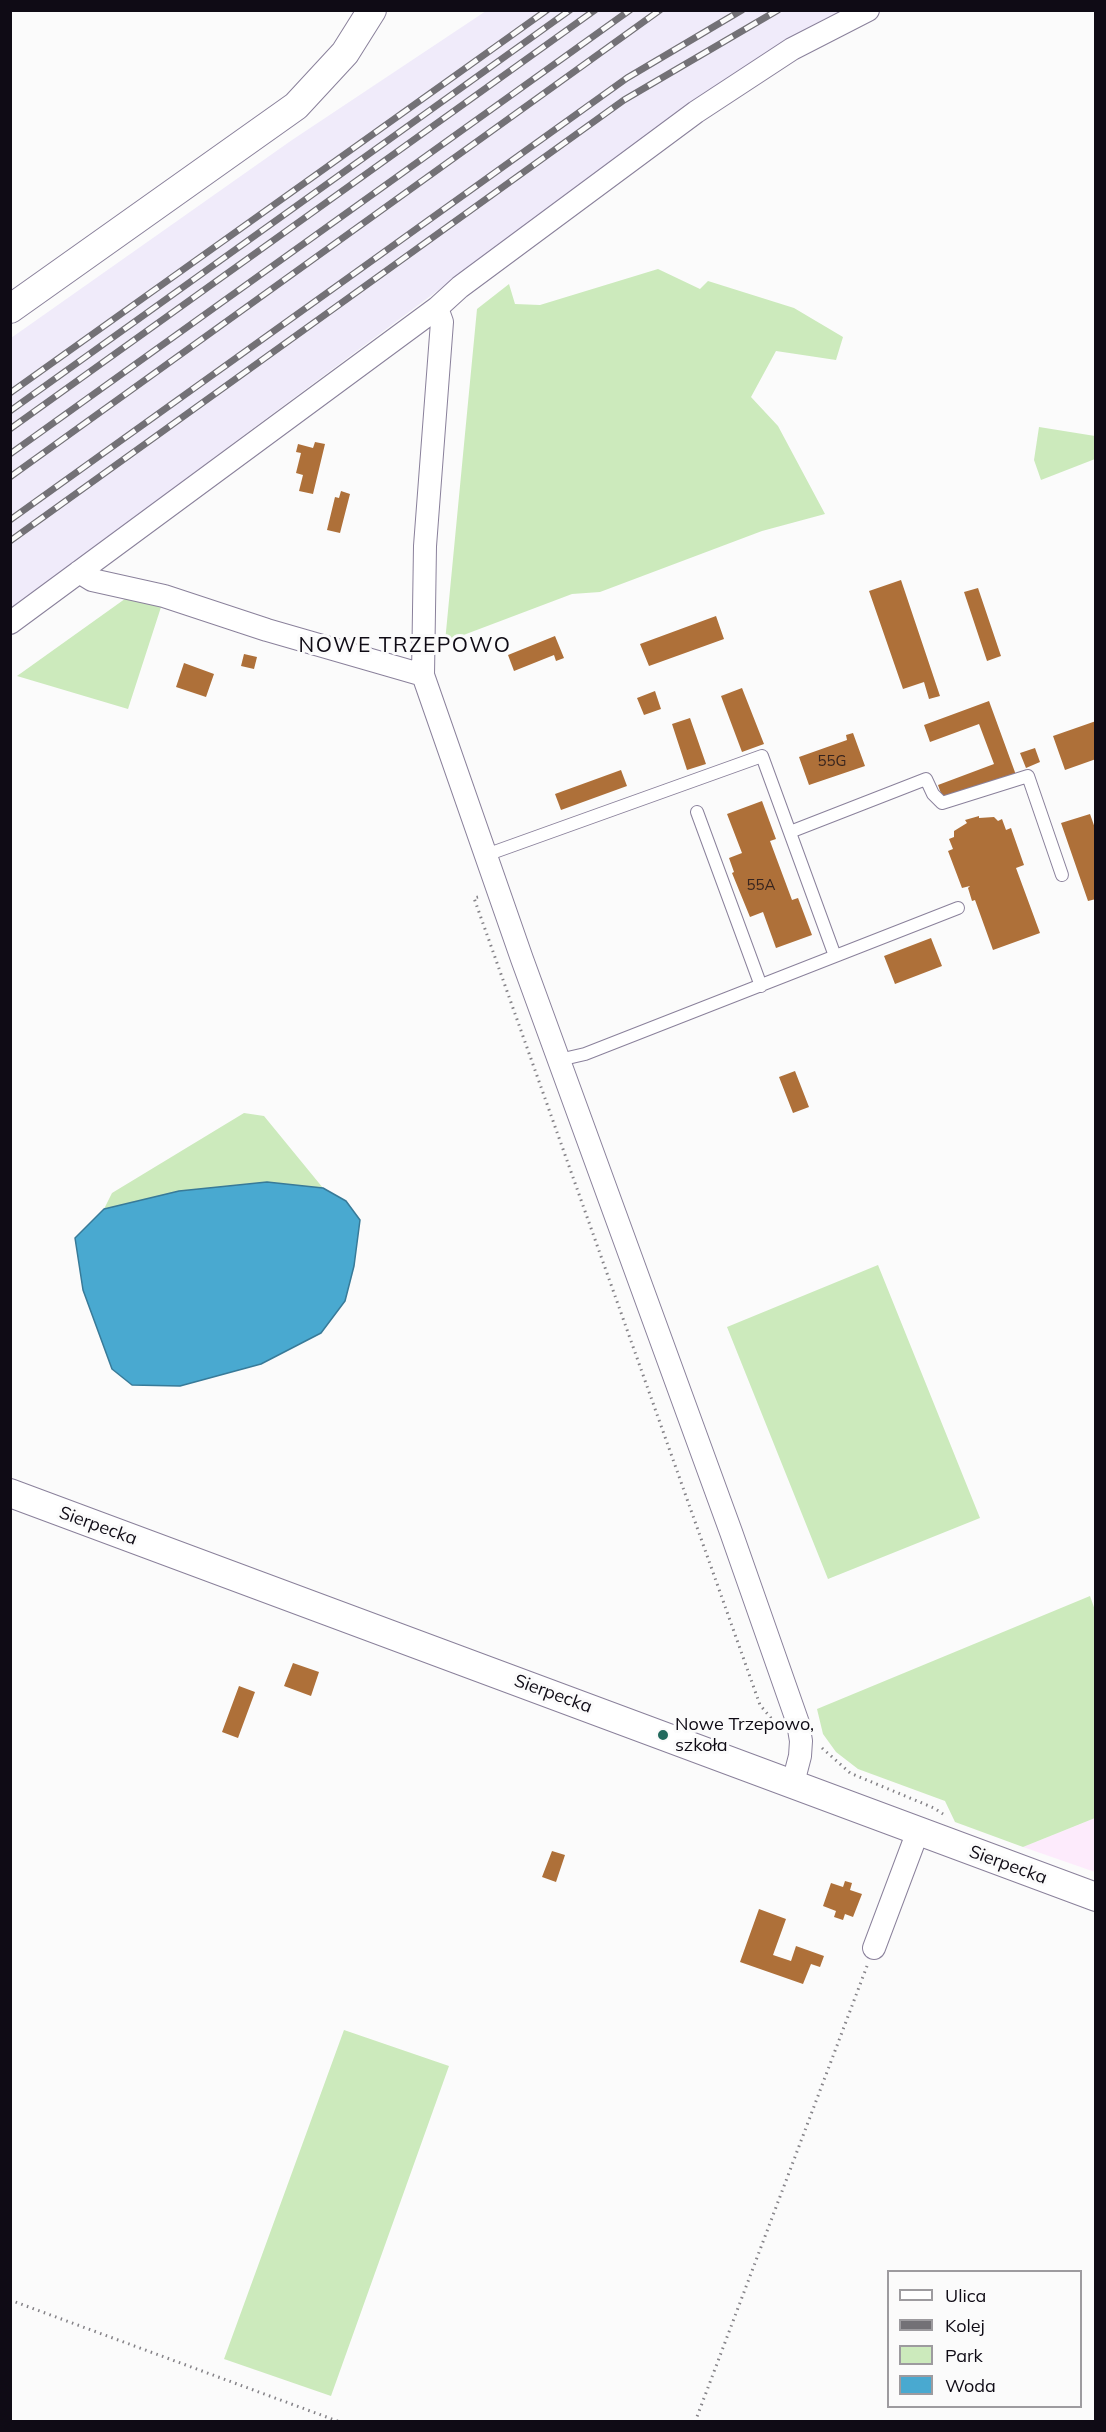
<!DOCTYPE html>
<html>
<head>
<meta charset="utf-8">
<style>
	body { margin:0 }
	#map { position:relative; width:1106px; height:2432px; overflow:hidden; background:#fbfbfb; font-family:Mulish,sans-serif }
	canvas { display:block }
	.frame { position:absolute; inset:0; border:12px solid #0f0b15; pointer-events:none }
	.legend { position:absolute; left:887px; top:2270px; width:195px; height:138px; box-sizing:border-box; background:#fbfbfb; border:2px solid #9d9b9f; margin:0; padding:8px 10px; list-style:none; font-size:18px; color:#0f0b15 }
	.legend li { display:flex; align-items:center; gap:12px; height:30px }
	.legend b { width:30px; border:2px solid #9d9b9f }
</style>
</head>
<body>
<div id="map">
<canvas width="1106" height="2432"></canvas>
<div class="frame"></div>
<ul class="legend">
<li><b style="height:8px;background:#fff"></b>Ulica</li>
<li><b style="height:8px;background:#737176"></b>Kolej</li>
<li><b style="height:16px;background:#cceabc"></b>Park</li>
<li><b style="height:16px;background:#49a9d0"></b>Woda</li>
</ul>
</div>
<script>
const ctx = document.querySelector('canvas').getContext('2d');
ctx.lineJoin = 'round';
function paint(path, color) {
  ctx.fillStyle = color;
  ctx.fill(path, 'evenodd');
}
function shape(rows) {
  const path = new Path2D();
  for (const r of rows) {
    path.moveTo(r[0], r[1]);
    for (let i = 2; i < r.length; i += 2) path.lineTo(r[i], r[i + 1]);
  }
  return path;
}
function strokePath(path, color, width, dash) {
  ctx.strokeStyle = color;
  ctx.lineWidth = width;
  ctx.lineCap = dash ? 'butt' : 'round';
  ctx.setLineDash(dash || []);
  ctx.stroke(path);
}
function drawText(font, color, halo, rows, align = 'center') {
  ctx.font = font + ' Mulish,sans-serif';
  ctx.lineWidth = 6;
  ctx.setLineDash([]);
  ctx.textBaseline = 'middle';
  ctx.strokeStyle = halo;
  ctx.fillStyle = color;
  for (const [text, x, y, turn = 0] of rows) {
    ctx.save();
    ctx.translate(x, y);
    ctx.rotate((+turn || 0) * Math.PI / 180);
    ctx.textAlign = isNaN(turn) ? turn : align;
    if (halo) ctx.strokeText(text, 0, 0);
    ctx.fillText(text, 0, 0);
    ctx.restore();
  }
}
paint(shape([
	[1095,1818,1095,1872,1023,1847]
]), '#fdebfc');
paint(shape([
	[486,11,844,11,761,56,673,115,11,609,11,338,292,140]
]), '#f0ebfa');
paint(shape([
	[658,269,700,289,708,281,794,308,843,337,836,360,776,351,751,397,778,426,825,514,762,531,600,592,572,594,445,642,477,309,509,284,515,304,540,305],
	[1039,427,1095,436,1095,459,1041,480,1034,460],
	[129,596,162,604,128,709,17,676],
	[244,1113,264,1116,323,1188,267,1182,179,1191,104,1209,112,1193],
	[878,1265,980,1518,828,1579,727,1327],
	[1090,1596,1096,1613,1095,1818,1023,1847,955,1822,945,1801,858,1769,836,1752,823,1734,817,1709],
	[344,2030,449,2066,331,2396,224,2359]
]), '#cceabc');
const water = shape([
	[267,1182,323,1188,346,1201,360,1220,354,1266,345,1301,321,1333,261,1364,180,1386,132,1385,112,1369,83,1290,75,1238,104,1209,179,1191,267,1182]
]);
paint(water, '#49a9d0');
strokePath(water, '#387a98', 1.5);
paint(shape([
	[315,442,325,444,313,494,299,491,303,475,296,473,301,453,296,452,298,444,313,448],
	[341,491,350,494,340,533,327,530,335,497,339,498],
	[901,580,940,696,929,699,924,682,903,689,869,591],
	[978,588,1001,656,987,661,964,592],
	[716,616,724,639,649,666,640,644],
	[555,636,564,658,556,661,554,655,514,671,508,655],
	[244,654,257,657,254,669,241,666],
	[184,663,214,674,206,697,176,687],
	[742,688,764,744,742,752,721,696],
	[655,691,661,709,644,715,637,698],
	[989,701,1016,775,944,802,938,785,994,764,979,724,930,742,924,725],
	[690,718,706,764,687,770,672,724],
	[1096,721,1096,759,1065,770,1053,736],
	[853,733,865,766,809,785,799,757,847,740,846,735],
	[1035,748,1040,762,1026,768,1020,753],
	[621,770,627,786,561,810,555,794],
	[762,801,776,839,770,841,792,900,798,898,812,935,776,948,763,912,750,917,732,873,734,872,729,858,742,853,727,814],
	[1090,814,1096,831,1096,899,1088,901,1061,823],
	[979,816,979,818,994,817,998,821,1002,819,1006,830,1011,828,1024,865,1016,868,1040,933,993,950,975,900,972,901,968,888,970,886,962,888,948,851,953,849,949,839,954,837,954,831,967,823,965,820],
	[931,938,942,966,895,984,884,956],
	[795,1071,809,1107,793,1113,779,1077],
	[293,1663,319,1672,311,1696,284,1686],
	[239,1686,255,1692,238,1738,222,1732],
	[552,1851,565,1855,556,1882,542,1877],
	[845,1881,852,1883,850,1890,862,1894,853,1917,845,1914,843,1920,834,1917,836,1911,823,1906,831,1883,843,1887],
	[759,1909,786,1919,773,1955,791,1961,796,1946,824,1956,820,1967,811,1964,803,1984,740,1962]
]), '#ae7039');
const service = shape([
	[697,812,761,986],
	[790,832,926,779,933,794,942,803,1028,776,1062,875],
	[486,855,762,756,835,956],
	[559,1060,585,1054,958,908]
]);
const minor = shape([
	[79,572,92,580,164,596,267,630,423,675],
	[10,623,437,308],
	[793,1783,800,1756,801,1741,798,1723,731,1532,522,959,423,675,425,546,442,322,437,308,460,287,696,112,792,49,868,10],
	[874,1948,918,1831]
]);
const tertiary = shape([
	[10,309,296,106,345,53,372,10],
	[10,1493,1096,1897]
]);
strokePath(service, '#8a819b', 14);
strokePath(minor, '#8a819b', 24);
strokePath(tertiary, '#8a819b', 30);
strokePath(shape([
	[478,897,474,898,760,1705,776,1724],
	[822,1748,850,1773,934,1808,943,1814],
	[10,2300,340,2422],
	[695,2422,867,1966]
]), '#848287', 3, [1.5, 4.5]);
strokePath(service, '#fff', 12);
strokePath(minor, '#fff', 22);
strokePath(tertiary, '#fff', 28);
const rail = shape([
	[10,393,547,10],
	[10,411,570,10],
	[10,429,595,10],
	[10,454,630,10],
	[10,477,660,10],
	[10,520,627,78,742,10],
	[10,541,624,100,778,10]
]);
strokePath(rail, '#737176', 7);
strokePath(rail, '#fbfbfb', 4.5, [14]);
for (const [x, y, r, color] of [
	[663,1735,6,"#236a5e"]
]) {
  const dot = new Path2D();
  dot.arc(x, y, r, 0, 2 * Math.PI);
  ctx.fillStyle = color;
  ctx.fill(dot);
  strokePath(dot, '#fbfbfb', 2);
}
drawText('15px', '#37241e', null, [
	["55G",832,761],
	["55A",761,885]
]);
drawText('18px', '#0f0b15', '#fbfbfb', [
	["Sierpecka",98,1526,20],
	["Sierpecka",553,1694,20],
	["Sierpecka",1008,1865,20]
]);
drawText('18px', '#0f0b15', '#fbfbfb', [
	["Nowe Trzepowo,",675,1725],
	["szkoła",675,1746]
], 'left');
ctx.letterSpacing = '1.5px';
drawText('21px', '#0f0b15', '#fbfbfb', [
	["NOWE TRZEPOWO",405,646]
]);
ctx.letterSpacing = '0px';
</script>
</body>
</html>
